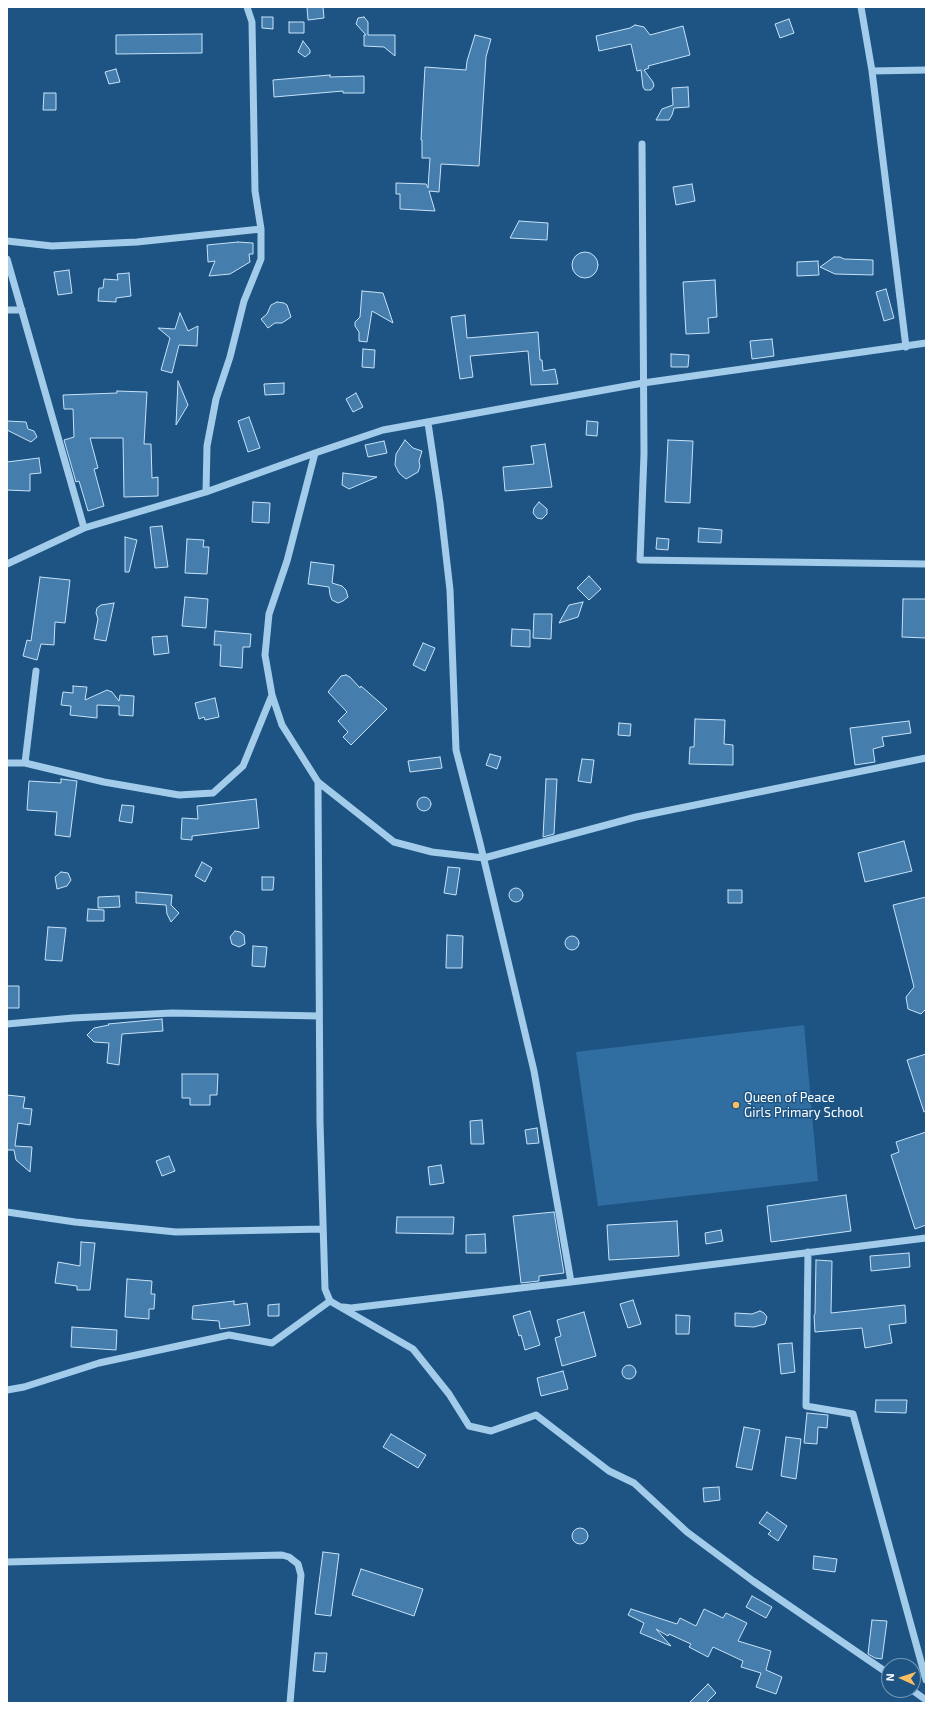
<!DOCTYPE html>
<html>
<head>
<meta charset="utf-8">
<style>
	body { margin:0 }
	#map { position:relative; width:933px; height:1710px; overflow:hidden; background:#1d5483; font-family:"Exo 2",sans-serif }
	canvas { display:block }
	.frame { position:absolute; inset:0; border:8px solid #fff; pointer-events:none }
	.north { position:absolute; left:881px; top:1658px; width:40px; height:40px; box-sizing:border-box; background:#1d5483; border:1px solid #7798b5; border-radius:50%; rotate:273deg; font-size:11px; font-weight:700; line-height:16px; text-align:center; color:#fff }
	.north::after { content:''; display:block; margin:auto; width:14px; height:18px; background:#fabe61; clip-path:polygon(50% 0,100% 100%,50% 72%,0 100%) }
</style>
</head>
<body>
<div id="map">
<canvas width="933" height="1710"></canvas>
<div class="frame"></div>
<div class="north">N</div>
</div>
<script>
const ctx = document.querySelector('canvas').getContext('2d');
ctx.lineJoin = 'round';
function paint(path, color) {
  ctx.fillStyle = color;
  ctx.fill(path, 'evenodd');
}
function shape(rows) {
  const path = new Path2D();
  for (const r of rows) {
    if (r.length === 3) {
      path.moveTo(r[0] + r[2], r[1]);
      path.arc(r[0], r[1], r[2], 0, 2 * Math.PI);
      continue;
    }
    path.moveTo(r[0], r[1]);
    for (let i = 2; i < r.length; i += 2) path.lineTo(r[i], r[i + 1]);
  }
  return path;
}
function strokePath(path, color, width, dash) {
  ctx.strokeStyle = color;
  ctx.lineWidth = width;
  ctx.lineCap = dash ? 'butt' : 'round';
  ctx.setLineDash(dash || []);
  ctx.stroke(path);
}
function drawText(font, color, halo, rows, align = 'center') {
  ctx.font = font + ' "Exo 2",sans-serif';
  ctx.lineWidth = 3;
  ctx.setLineDash([]);
  ctx.textBaseline = 'middle';
  ctx.strokeStyle = halo;
  ctx.fillStyle = color;
  for (const [text, x, y, turn = 0] of rows) {
    ctx.save();
    ctx.translate(x, y);
    ctx.rotate((+turn || 0) * Math.PI / 180);
    ctx.textAlign = isNaN(turn) ? turn : align;
    if (halo) ctx.strokeText(text, 0, 0);
    ctx.fillText(text, 0, 0);
    ctx.restore();
  }
}
paint(shape([
	[804,1025,818,1181,598,1206,576,1052]
]), '#306ea2');
const building = shape([
	[307,7,323,7,324,18,308,20,307,7],
	[262,17,273,17,273,29,262,28,262,17],
	[364,17,368,22,368,35,395,35,395,56,384,47,364,46,364,35,366,35,356,24,358,18,364,17],
	[789,19,794,33,780,38,775,24,789,19],
	[289,22,304,22,304,33,289,33,289,22],
	[635,25,644,27,650,35,683,26,690,55,648,66,649,68,644,70,653,82,654,86,651,90,645,90,643,87,641,70,637,71,631,44,599,51,596,36,630,28,635,25],
	[202,34,202,53,116,54,116,35,202,34],
	[475,35,491,39,486,57,479,166,441,164,439,192,429,191,435,211,400,209,400,194,396,194,396,183,426,184,428,188,430,158,422,158,422,140,421,140,425,67,466,70,467,61,475,35],
	[303,41,310,50,310,53,305,57,298,52,303,41],
	[116,69,120,82,109,84,105,72,116,69],
	[330,75,330,77,364,76,364,93,343,93,343,91,274,97,273,80,330,75],
	[688,87,689,107,674,108,672,115,669,120,656,120,662,109,673,105,672,88,688,87],
	[44,93,56,93,56,110,43,110,44,93],
	[692,184,695,201,676,205,673,187,692,184],
	[519,221,548,223,547,240,510,238,519,221],
	[238,242,253,243,253,254,249,254,250,262,230,274,209,276,215,261,208,262,207,245,238,242],
	[585,265,13],
	[834,257,840,257,844,259,873,260,873,275,835,274,820,267,834,257],
	[818,261,819,275,797,276,797,262,818,261],
	[69,270,72,293,58,295,54,272,69,270],
	[129,273,131,296,116,298,116,302,98,301,99,288,103,288,104,279,118,280,117,274,129,273],
	[715,280,717,317,708,318,709,333,686,334,683,282,715,280],
	[886,289,894,318,884,321,876,292,886,289],
	[362,291,383,293,393,323,372,311,367,342,359,341,359,332,355,326,355,322,360,317,362,291],
	[277,302,284,303,287,305,291,317,282,323,275,323,268,328,261,319,267,314,271,305,277,302],
	[180,313,188,331,198,326,197,346,179,345,172,373,161,370,170,338,158,328,175,329,180,313],
	[465,315,467,338,538,332,540,360,542,360,543,371,555,369,558,384,531,385,528,351,470,356,473,377,460,379,451,317,465,315],
	[772,339,774,356,752,359,750,341,772,339],
	[363,349,375,350,374,368,362,367,363,349],
	[671,354,689,355,688,367,671,367,671,354],
	[178,381,188,405,176,425,178,381],
	[284,383,284,394,265,395,264,384,284,383],
	[117,391,147,392,144,444,151,444,152,478,158,477,158,496,124,497,123,438,90,438,98,468,94,469,104,506,88,511,79,481,76,482,64,440,74,437,73,409,64,409,63,395,117,393,117,391],
	[356,393,363,407,353,412,346,399,356,393],
	[249,417,260,448,248,452,238,421,249,417],
	[7,421,26,422,28,429,34,431,37,437,31,442,7,430,7,421],
	[587,421,598,422,597,436,586,435,587,421],
	[405,440,413,448,422,451,419,461,420,466,418,472,406,479,399,473,395,465,396,454,405,440],
	[668,440,693,441,690,503,665,502,668,440],
	[384,441,387,453,368,457,365,445,384,441],
	[545,444,552,487,505,491,503,467,534,464,531,446,545,444],
	[39,458,41,473,30,474,30,491,7,490,7,462,39,458],
	[343,473,377,477,349,489,342,485,343,473],
	[253,502,270,503,269,523,252,522,253,502],
	[539,502,547,509,547,514,542,519,537,518,533,513,534,508,539,502],
	[162,526,168,567,155,568,150,527,162,526],
	[699,528,722,530,721,543,698,542,699,528],
	[125,537,137,540,129,572,125,572,125,537],
	[657,538,669,539,668,550,656,549,657,538],
	[187,539,204,540,203,547,209,547,207,574,185,573,187,539],
	[311,562,334,565,332,583,342,586,346,590,348,597,343,601,338,603,332,600,330,595,329,587,308,584,311,562],
	[589,576,601,589,589,600,577,588,589,576],
	[40,577,70,580,65,623,55,622,54,645,41,644,37,660,23,656,27,640,31,641,40,577],
	[185,597,208,599,206,628,182,626,185,597],
	[903,599,926,599,926,638,902,637,903,599],
	[583,602,578,617,559,623,569,605,583,602],
	[114,603,106,641,94,639,98,619,96,613,97,608,101,605,114,603],
	[534,614,552,614,551,639,533,638,534,614],
	[512,629,530,630,530,647,511,646,512,629],
	[215,631,251,634,250,647,243,647,242,668,220,666,221,645,214,645,215,631],
	[167,636,169,653,154,655,152,637,167,636],
	[423,643,435,648,425,671,413,665,423,643],
	[346,675,350,677,360,688,361,686,387,709,351,745,343,737,348,732,338,721,347,712,328,692,341,676,346,675],
	[73,686,87,687,85,700,107,690,112,692,119,701,120,695,134,696,133,716,119,715,119,706,97,705,97,718,70,715,71,706,61,705,63,692,73,693,73,686],
	[215,698,219,717,205,720,204,717,199,719,195,703,215,698],
	[695,719,725,720,724,744,733,745,733,765,689,764,690,747,694,747,695,719],
	[909,721,911,733,882,737,884,746,873,749,875,762,855,765,850,728,909,721],
	[619,723,631,724,630,736,618,735,619,723],
	[490,754,501,757,497,769,486,765,490,754],
	[440,757,442,768,410,772,408,761,440,757],
	[582,759,594,760,591,783,578,781,582,759],
	[61,779,77,781,70,837,55,835,57,812,27,810,29,781,61,783,61,779],
	[546,779,557,779,554,834,543,837,546,779],
	[424,804,7],
	[256,799,259,828,192,836,192,840,181,839,182,818,198,819,197,806,256,799],
	[122,805,134,806,132,823,119,821,122,805],
	[904,841,912,871,865,882,858,853,904,841],
	[202,862,212,868,205,882,195,876,202,862],
	[448,867,460,868,456,895,444,893,448,867],
	[61,872,68,873,71,880,67,886,57,889,55,877,61,872],
	[262,877,274,877,273,890,262,890,262,877],
	[516,895,7],
	[728,890,742,890,742,903,728,903,728,890],
	[136,892,172,895,171,905,179,913,171,922,167,914,166,905,136,903,136,892],
	[119,896,120,907,98,908,98,897,119,896],
	[926,897,926,1009,921,1014,908,1009,906,997,914,987,893,905,926,897],
	[88,909,104,910,104,921,87,921,88,909],
	[48,927,66,928,62,961,45,960,48,927],
	[235,931,240,932,244,935,245,944,239,947,232,944,230,937,235,931],
	[447,935,463,936,462,968,446,968,447,935],
	[572,943,7],
	[253,946,267,947,265,967,252,966,253,946],
	[7,986,19,986,19,1008,7,1008,7,986],
	[162,1019,163,1031,122,1034,119,1065,107,1063,109,1043,94,1042,87,1035,94,1028,109,1025,108,1024,162,1019],
	[926,1054,926,1111,924,1112,907,1060,926,1054],
	[182,1074,218,1074,217,1095,210,1095,210,1105,190,1105,190,1098,182,1098,182,1074],
	[7,1095,25,1097,23,1108,32,1109,30,1125,18,1123,15,1146,32,1147,30,1172,16,1160,14,1150,7,1150,7,1095],
	[482,1120,484,1144,471,1144,470,1121,482,1120],
	[537,1128,539,1143,527,1144,525,1130,537,1128],
	[926,1132,926,1225,915,1229,891,1155,899,1152,896,1142,926,1132],
	[169,1156,175,1171,162,1176,156,1161,169,1156],
	[441,1165,444,1183,430,1185,428,1167,441,1165],
	[846,1195,851,1231,771,1242,767,1206,846,1195],
	[554,1212,564,1273,539,1276,539,1281,521,1283,513,1216,554,1212],
	[397,1217,454,1217,453,1234,396,1233,397,1217],
	[677,1221,679,1256,609,1260,607,1225,677,1221],
	[721,1230,723,1241,706,1244,705,1233,721,1230],
	[485,1234,486,1253,466,1253,466,1235,485,1234],
	[81,1242,95,1243,90,1290,77,1290,77,1286,55,1283,58,1262,80,1266,81,1242],
	[909,1253,910,1267,871,1271,870,1256,909,1253],
	[816,1260,832,1261,831,1313,905,1305,906,1323,889,1325,892,1343,865,1348,862,1328,815,1332,814,1315,815,1314,816,1260],
	[127,1279,152,1281,151,1294,155,1294,154,1309,149,1309,149,1319,125,1317,127,1279],
	[633,1300,641,1324,628,1328,620,1304,633,1300],
	[234,1301,234,1305,247,1303,250,1325,220,1329,219,1321,192,1319,193,1306,234,1301],
	[279,1304,279,1316,268,1316,268,1305,279,1304],
	[530,1311,540,1345,525,1350,521,1335,519,1336,513,1316,530,1311],
	[760,1311,764,1313,767,1317,765,1324,754,1327,735,1326,735,1313,752,1314,760,1311],
	[584,1312,596,1356,562,1366,555,1338,561,1336,557,1320,584,1312],
	[676,1315,690,1316,689,1334,676,1334,676,1315],
	[72,1327,117,1330,116,1350,71,1347,72,1327],
	[792,1343,795,1372,781,1374,778,1344,792,1343],
	[629,1372,7],
	[563,1371,568,1389,541,1396,537,1378,563,1371],
	[876,1400,907,1400,906,1413,875,1412,876,1400],
	[807,1413,828,1415,827,1428,818,1427,817,1444,804,1443,807,1413],
	[744,1427,760,1430,752,1470,736,1467,744,1427],
	[391,1434,426,1455,418,1468,383,1447,391,1434],
	[786,1437,801,1439,796,1479,781,1476,786,1437],
	[719,1487,720,1500,704,1502,703,1488,719,1487],
	[767,1512,787,1526,778,1541,768,1534,771,1531,759,1523,767,1512],
	[580,1536,8],
	[323,1552,339,1554,331,1616,315,1614,323,1552],
	[814,1556,837,1559,835,1572,813,1569,814,1556],
	[361,1569,423,1589,414,1616,352,1595,361,1569],
	[752,1596,772,1607,766,1618,746,1607,752,1596],
	[631,1609,677,1624,680,1618,696,1626,704,1609,723,1618,726,1613,747,1623,738,1641,771,1651,766,1670,782,1677,776,1694,756,1687,761,1673,741,1667,743,1661,713,1647,708,1657,689,1647,691,1644,669,1634,668,1636,656,1629,671,1646,640,1633,644,1623,628,1615,631,1609],
	[872,1620,887,1621,882,1659,875,1658,868,1654,872,1620],
	[315,1653,327,1653,325,1672,313,1671,315,1653],
	[708,1684,716,1693,706,1703,689,1703,708,1684]
]);
paint(building, '#457eac');
strokePath(building, '#c7e2f8', 1);
strokePath(shape([
	[861,7,872,71,906,347],
	[872,71,926,70],
	[642,144,644,454,640,560,926,564],
	[7,241,52,246,137,242,261,229],
	[7,259,84,528],
	[7,310,22,310],
	[428,423,440,503,450,590,456,750,480,843,534,1071,571,1282],
	[315,453,287,561,269,614,265,655,272,695,282,725,318,782,394,842,432,852,484,858,636,817,926,758],
	[206,492,207,446,216,399,230,357,244,301,261,259,261,229,255,191,252,22,247,7],
	[7,564,84,528,206,492,315,453,383,430,643,383,926,343],
	[36,671,25,763,104,782,179,795,213,793,243,766,272,695],
	[7,763,25,763],
	[318,782,320,1122,325,1289,330,1301,413,1349,449,1394,469,1426,491,1431,536,1415,609,1471,634,1483,687,1532,753,1581,889,1674],
	[7,1024,73,1018,172,1013,319,1016],
	[7,1212,75,1222,176,1232,323,1229],
	[808,1252,806,1406,853,1414,926,1680],
	[343,1307,351,1308,571,1282,926,1238],
	[7,1390,24,1387,99,1363,229,1335,272,1343,330,1301],
	[7,1562,282,1555,289,1557,298,1564,301,1575,290,1703],
	[912,1690,926,1700]
]), '#a3cbea', 7);
for (const [x, y, r, color] of [
	[736,1105,4,"#fabe61"]
]) {
  const dot = new Path2D();
  dot.arc(x, y, r, 0, 2 * Math.PI);
  ctx.fillStyle = color;
  ctx.fill(dot);
  strokePath(dot, '#1d5483', 1.5);
}
drawText('13px', '#fff', '#1d5483', [
	["Queen of Peace",744,1098],
	["Girls Primary School",744,1113]
], 'left');
</script>
</body>
</html>
